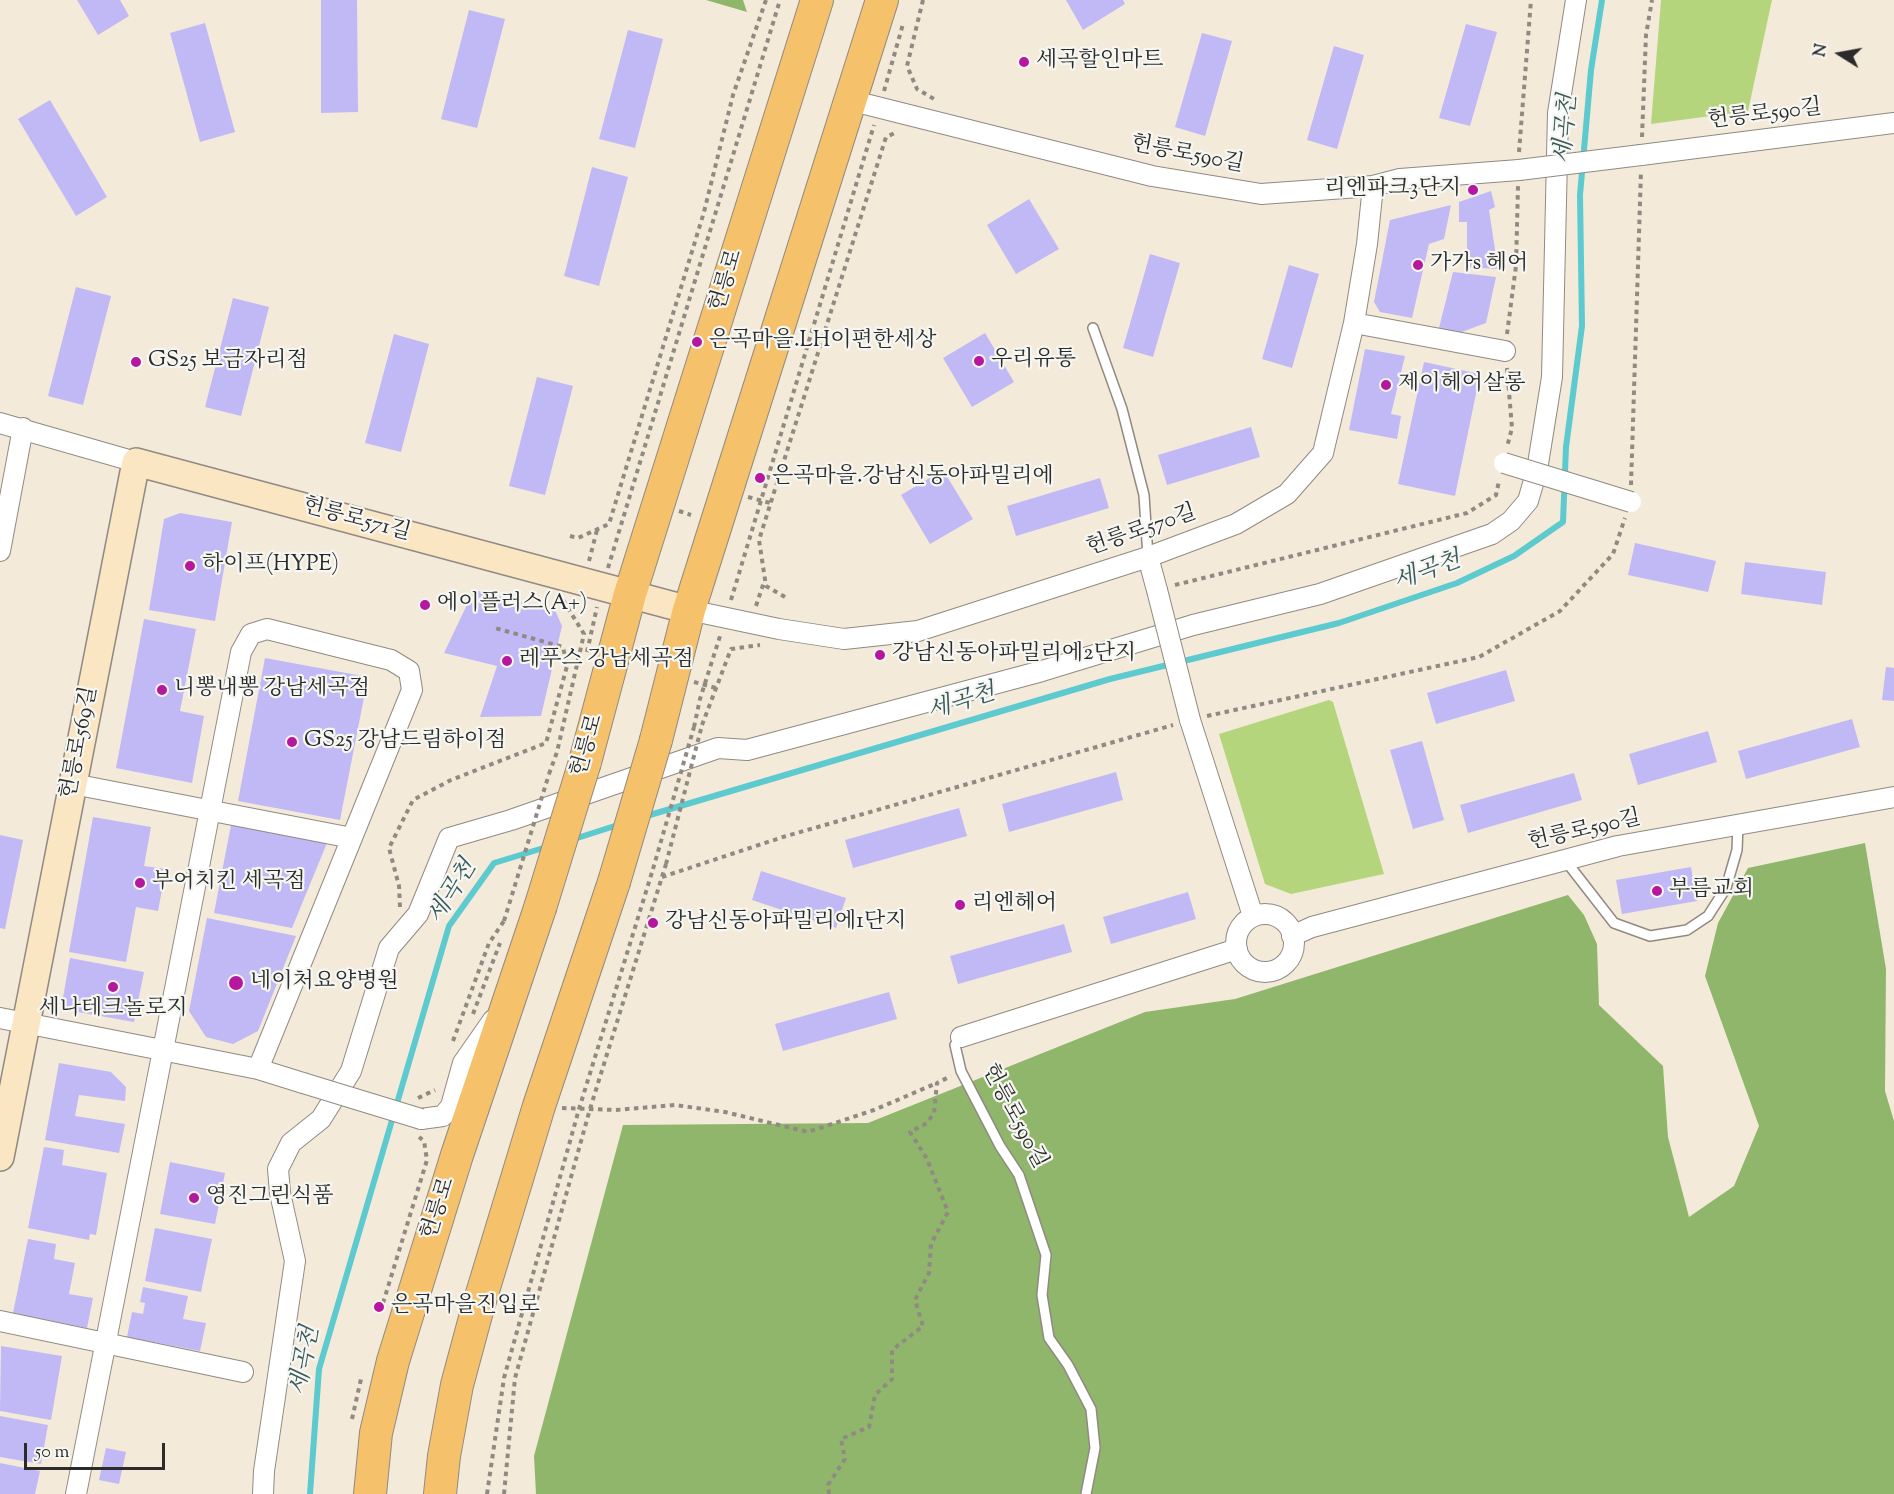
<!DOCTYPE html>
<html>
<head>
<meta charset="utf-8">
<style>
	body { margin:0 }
	#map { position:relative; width:1894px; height:1494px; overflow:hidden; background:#f4ead9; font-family:"Sorts Mill Goudy",serif }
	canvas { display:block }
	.north { position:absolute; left:1810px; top:24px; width:60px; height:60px; -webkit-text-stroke:4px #f6f6f2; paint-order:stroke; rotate:281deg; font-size:16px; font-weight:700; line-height:24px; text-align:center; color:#2b2b2b }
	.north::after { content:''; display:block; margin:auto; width:21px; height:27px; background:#2b2b2b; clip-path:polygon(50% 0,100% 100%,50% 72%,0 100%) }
	.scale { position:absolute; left:24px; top:1443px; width:141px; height:27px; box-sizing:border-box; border:3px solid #2b2b2b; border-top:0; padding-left:8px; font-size:18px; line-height:21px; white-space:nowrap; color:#2b2b2b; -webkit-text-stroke:4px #f6f6f2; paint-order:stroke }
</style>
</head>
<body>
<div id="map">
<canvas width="1894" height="1494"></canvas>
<div class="north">N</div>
<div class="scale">50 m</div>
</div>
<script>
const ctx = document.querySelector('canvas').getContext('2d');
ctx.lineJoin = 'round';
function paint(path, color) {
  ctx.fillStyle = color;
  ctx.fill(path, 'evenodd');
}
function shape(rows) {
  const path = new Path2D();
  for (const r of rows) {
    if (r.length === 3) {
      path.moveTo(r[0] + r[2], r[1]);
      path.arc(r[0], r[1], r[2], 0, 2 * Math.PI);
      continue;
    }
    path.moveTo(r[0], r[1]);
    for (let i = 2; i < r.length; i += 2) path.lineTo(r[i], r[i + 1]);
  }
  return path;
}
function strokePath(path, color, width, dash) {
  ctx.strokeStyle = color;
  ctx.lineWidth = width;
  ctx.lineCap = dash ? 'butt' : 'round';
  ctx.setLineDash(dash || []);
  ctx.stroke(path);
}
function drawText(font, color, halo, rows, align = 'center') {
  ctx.font = font + ' "Sorts Mill Goudy","Noto Serif KR",serif';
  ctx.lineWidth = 4.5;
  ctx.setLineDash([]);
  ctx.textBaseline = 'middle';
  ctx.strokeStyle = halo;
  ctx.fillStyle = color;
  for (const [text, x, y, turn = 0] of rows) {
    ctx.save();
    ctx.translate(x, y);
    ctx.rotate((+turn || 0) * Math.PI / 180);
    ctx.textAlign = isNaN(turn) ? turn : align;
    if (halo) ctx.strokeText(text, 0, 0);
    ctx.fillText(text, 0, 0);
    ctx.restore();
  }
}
paint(shape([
	[1661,0,1772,0,1748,111,1651,124],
	[1329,700,1333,702,1384,874,1291,894,1265,884,1219,734]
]), '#b5d57d');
paint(shape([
	[706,0,743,0,747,12],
	[1865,843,1886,969,1885,1091,1894,1121,1894,1494,536,1494,534,1456,623,1125,868,1123,1145,1012,1235,999,1568,895,1584,915,1597,944,1599,1005,1663,1066,1668,1137,1689,1217,1734,1186,1759,1126,1705,976,1718,923,1748,868]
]), '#90b66c');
strokePath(shape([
	[643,817,1110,679,1339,623,1457,583,1514,556,1563,522,1566,447,1582,326,1580,195,1591,70,1602,0],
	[571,840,621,824],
	[310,1494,319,1369,449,926,494,863,550,846]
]), '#5ccacf', 6);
paint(shape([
	[77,0,120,0,129,16,98,35],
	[321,0,357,0,358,112,321,113],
	[1066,0,1123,0,1125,4,1083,30],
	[469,10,505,19,477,128,441,119],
	[205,23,235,132,200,142,170,33],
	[1466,24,1497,32,1470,126,1439,118],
	[628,30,663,39,635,148,599,139],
	[1202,33,1232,41,1205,136,1175,127],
	[1334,46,1364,55,1337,149,1307,140],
	[50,100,107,197,76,216,18,119],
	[592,167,628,177,599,286,564,276],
	[1491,191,1495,207,1489,210,1498,269,1467,267,1467,222,1459,222,1459,202],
	[1029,199,1059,249,1016,274,987,225],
	[1451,205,1444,239,1429,244,1412,318,1380,312,1374,302,1390,220],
	[1150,254,1180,263,1153,357,1123,348],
	[1289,265,1319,274,1292,368,1262,359],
	[1453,272,1496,277,1486,323,1459,333,1439,328],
	[76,287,111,296,83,405,48,396],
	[233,298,269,307,241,416,205,407],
	[985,333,1014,382,972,407,943,358],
	[394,334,429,344,401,452,365,443],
	[1365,349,1405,356,1391,414,1401,416,1397,439,1349,430],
	[1424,362,1480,374,1455,496,1398,484],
	[537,377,573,386,545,495,509,486],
	[1251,427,1260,457,1167,485,1158,455],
	[943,470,973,519,930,544,901,495],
	[1100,478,1109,508,1016,536,1007,506],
	[180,513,232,522,215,621,149,610,164,519],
	[1635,543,1716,561,1708,592,1628,575],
	[1745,562,1826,572,1822,605,1741,594],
	[474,590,555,610,562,626,541,716,480,717,497,666,444,653],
	[144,619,196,629,180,711,204,716,192,783,116,768],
	[265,658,368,677,340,820,238,801],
	[1886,667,1894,668,1894,701,1882,700],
	[1506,670,1515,701,1436,724,1427,693],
	[1852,719,1860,747,1746,779,1738,751],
	[1708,731,1717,762,1638,785,1629,754],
	[1422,741,1444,820,1413,829,1390,750],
	[1116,772,1123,800,1009,832,1002,804],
	[1574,773,1582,800,1468,833,1460,805],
	[959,808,967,836,853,868,845,840],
	[93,817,151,827,144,866,166,869,158,911,136,907,126,962,69,952],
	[231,825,327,843,292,928,214,913],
	[0,835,23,840,5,929,0,928],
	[1691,867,1697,901,1622,914,1616,880],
	[761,871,846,898,836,928,752,900],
	[1188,892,1196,919,1111,944,1103,917],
	[207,918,296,936,258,1031,233,1044,206,1037,189,1011],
	[1064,924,1072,952,958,984,950,956],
	[70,958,144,972,134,1022,61,1009],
	[889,992,897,1019,783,1051,775,1024],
	[59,1063,111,1072,126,1087,125,1101,79,1095,75,1116,125,1124,119,1153,45,1140],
	[44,1147,64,1150,62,1165,107,1173,96,1235,90,1234,89,1240,28,1228],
	[170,1162,225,1173,215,1224,160,1214],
	[155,1228,212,1239,201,1292,145,1281],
	[28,1239,56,1244,54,1259,75,1263,69,1294,93,1298,87,1328,13,1313],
	[143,1287,188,1296,183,1319,206,1323,200,1351,127,1337,132,1312,143,1314,145,1303,140,1302],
	[1,1346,62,1356,51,1420,0,1411],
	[0,1416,48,1425,41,1464,0,1457],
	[106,1448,126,1452,119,1484,99,1480],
	[0,1463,40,1471,35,1494,0,1494]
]), '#c1b9f5');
const lane = shape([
	[1093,328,1122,409,1144,495,1148,557],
	[1565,860,1614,923,1650,936,1687,930,1708,916,1726,888,1737,850,1738,825],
	[961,1037,955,1045,961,1071,1000,1146,1019,1175,1046,1255,1042,1295,1049,1338,1068,1365,1091,1409,1095,1448,1086,1494]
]);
const street = shape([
	[853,101,1152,176,1261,194,1373,186,1400,179,1519,170],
	[1641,155,1894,123],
	[1354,323,1505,351],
	[0,423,136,462],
	[0,551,23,428],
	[1148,557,1157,590],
	[689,610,779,629,844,639,918,631,1148,557,1236,524,1287,494,1323,453,1354,323,1367,244,1373,186],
	[1190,720,1253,916],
	[73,784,352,838],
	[1265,943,29],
	[1292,936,1312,927,1618,846,1894,797],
	[0,1018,258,1069,303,1083],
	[961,1037,1237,949],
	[421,1119,443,1116,451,1106,463,1063,493,1020],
	[0,1321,243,1372],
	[76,1494,241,652,251,634,267,629,391,660,409,671,412,690,258,1069],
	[263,1494,264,1471,295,1261,280,1193,278,1169,291,1143,321,1119,351,1071,389,948,418,914,449,838,511,820,718,748,747,750,1042,671,1193,625,1320,594,1492,534,1511,521,1528,501,1537,470,1552,377,1558,113,1576,0]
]);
const secondary = shape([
	[0,1157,136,462,689,610]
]);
const primary = shape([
	[656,740,689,610,882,0],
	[585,762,630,594,817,0],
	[370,1494,376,1433,393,1361,457,1155,540,908],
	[440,1494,444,1456,457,1385,478,1307,539,1106,614,882]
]);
strokePath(lane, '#908a82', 12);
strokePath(street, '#908a82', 22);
strokePath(secondary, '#908a82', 30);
strokePath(primary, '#908a82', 34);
strokePath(shape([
	[923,0,907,66,917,89,934,99],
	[884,91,903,24],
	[1642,137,1646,35,1652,0],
	[1519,152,1531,0],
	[1507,334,1516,266,1518,186],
	[1507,368,1512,428,1507,447],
	[1631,485,1641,171],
	[748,497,770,503],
	[679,511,691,515],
	[570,536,578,538,609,524,704,212,733,95,766,0],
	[589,561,597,530],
	[608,568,780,0],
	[1175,585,1467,513,1496,495,1499,481],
	[785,597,766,586,759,540,886,137,897,132],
	[731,600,874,125],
	[756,606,764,582],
	[587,652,597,607],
	[694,682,716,688],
	[1207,716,1479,657,1560,611,1613,554,1625,518],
	[702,725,731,649,760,645],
	[694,727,700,699,721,633],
	[549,774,557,752,584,634,563,600],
	[662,877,783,837,1173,725],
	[400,907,399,886,389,848,413,800,451,780,546,743,567,666,563,647,495,628],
	[473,1014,500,943],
	[453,1041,489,943,504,921],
	[418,1098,435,1090],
	[562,1108,616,1110,675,1105,725,1112,808,1132,874,1110,937,1083],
	[383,1303,427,1160,424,1141,419,1137],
	[352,1419,361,1379],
	[487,1494,504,1378,579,1109,653,869],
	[504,1494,515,1378,590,1109,666,864],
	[829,1494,828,1485,845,1459,841,1439,869,1427,875,1395,892,1379,892,1350,923,1326,915,1300,929,1273,931,1244,948,1212,927,1159,910,1132,927,1123,934,1113,937,1083,951,1076]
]), '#908a82', 4, [4.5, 4.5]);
strokePath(lane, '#fff', 9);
strokePath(street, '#fff', 20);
strokePath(secondary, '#fbe6c4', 27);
strokePath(primary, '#f5c16b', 32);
const streetBridge = shape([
	[1519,170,1641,155],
	[1504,463,1631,502],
	[1157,590,1190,720],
	[303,1083,421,1119]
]);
const primaryBridge = shape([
	[614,882,656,740],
	[540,908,585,762]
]);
strokePath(streetBridge, '#908a82', 22, []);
strokePath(primaryBridge, '#908a82', 34, []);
strokePath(shape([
	[666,864,702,725],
	[653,869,694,727],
	[504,921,549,774]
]), '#908a82', 4, [4.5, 4.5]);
strokePath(streetBridge, '#fff', 20);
strokePath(primaryBridge, '#f5c16b', 32);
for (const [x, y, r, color] of [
	[1024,62,6,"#b5179e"],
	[1473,190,6,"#b5179e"],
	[1418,265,6,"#b5179e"],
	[697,342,6,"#b5179e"],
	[979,361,6,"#b5179e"],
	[136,362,6,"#b5179e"],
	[1386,385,6,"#b5179e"],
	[760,478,6,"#b5179e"],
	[190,566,6,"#b5179e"],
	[425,605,6,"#b5179e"],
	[880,655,6,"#b5179e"],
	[507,661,6,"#b5179e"],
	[162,690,6,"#b5179e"],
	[292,742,6,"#b5179e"],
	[140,883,6,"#b5179e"],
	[1657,891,6,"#b5179e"],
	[960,905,6,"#b5179e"],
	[653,923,6,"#b5179e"],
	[236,983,8,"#b5179e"],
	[113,987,6,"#b5179e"],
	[194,1198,6,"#b5179e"],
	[379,1307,6,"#b5179e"]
]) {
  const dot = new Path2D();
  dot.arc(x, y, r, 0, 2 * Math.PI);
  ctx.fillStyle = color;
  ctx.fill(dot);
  strokePath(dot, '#f6f6f2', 2);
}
drawText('22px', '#2b2b2b', '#f6f6f2', [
	["세곡할인마트",1036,62],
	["리엔파크3단지",1461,190,"right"],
	["가가s 헤어",1430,265],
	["은곡마을.LH이편한세상",709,342],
	["우리유통",991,361],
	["GS25 보금자리점",148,362],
	["제이헤어살롱",1398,385],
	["은곡마을.강남신동아파밀리에",772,478],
	["하이프(HYPE)",202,566],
	["에이플러스(A+)",437,605],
	["강남신동아파밀리에2단지",892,655],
	["레푸스 강남세곡점",519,661],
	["니뽕내뽕 강남세곡점",174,690],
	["GS25 강남드림하이점",304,742],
	["부어치킨 세곡점",152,883],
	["부름교회",1669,891],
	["리엔헤어",972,905],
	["강남신동아파밀리에1단지",665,923],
	["네이처요양병원",250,983],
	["세나테크놀로지",113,1010,"center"],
	["영진그린식품",206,1198],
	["은곡마을진입로",391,1307]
], 'left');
drawText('22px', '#2b2b2b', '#f6f6f2', [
	["헌릉로590길",1765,116,-7],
	["헌릉로590길",1187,156,11],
	["헌릉로",728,281,-73],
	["헌릉로571길",356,521,15],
	["헌릉로570길",1142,532,-19],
	["헌릉로569길",81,743,-79],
	["헌릉로",589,746,-74],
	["헌릉로590길",1585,832,-13],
	["헌릉로590길",1013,1117,62],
	["헌릉로",440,1209,-72]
]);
drawText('italic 24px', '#3a5b5c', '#f6f6f2', [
	["세곡천",1568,129,-85],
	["세곡천",1428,573,-20],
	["세곡천",962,704,-17],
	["세곡천",454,893,-58],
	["세곡천",307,1361,-79]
]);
</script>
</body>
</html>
